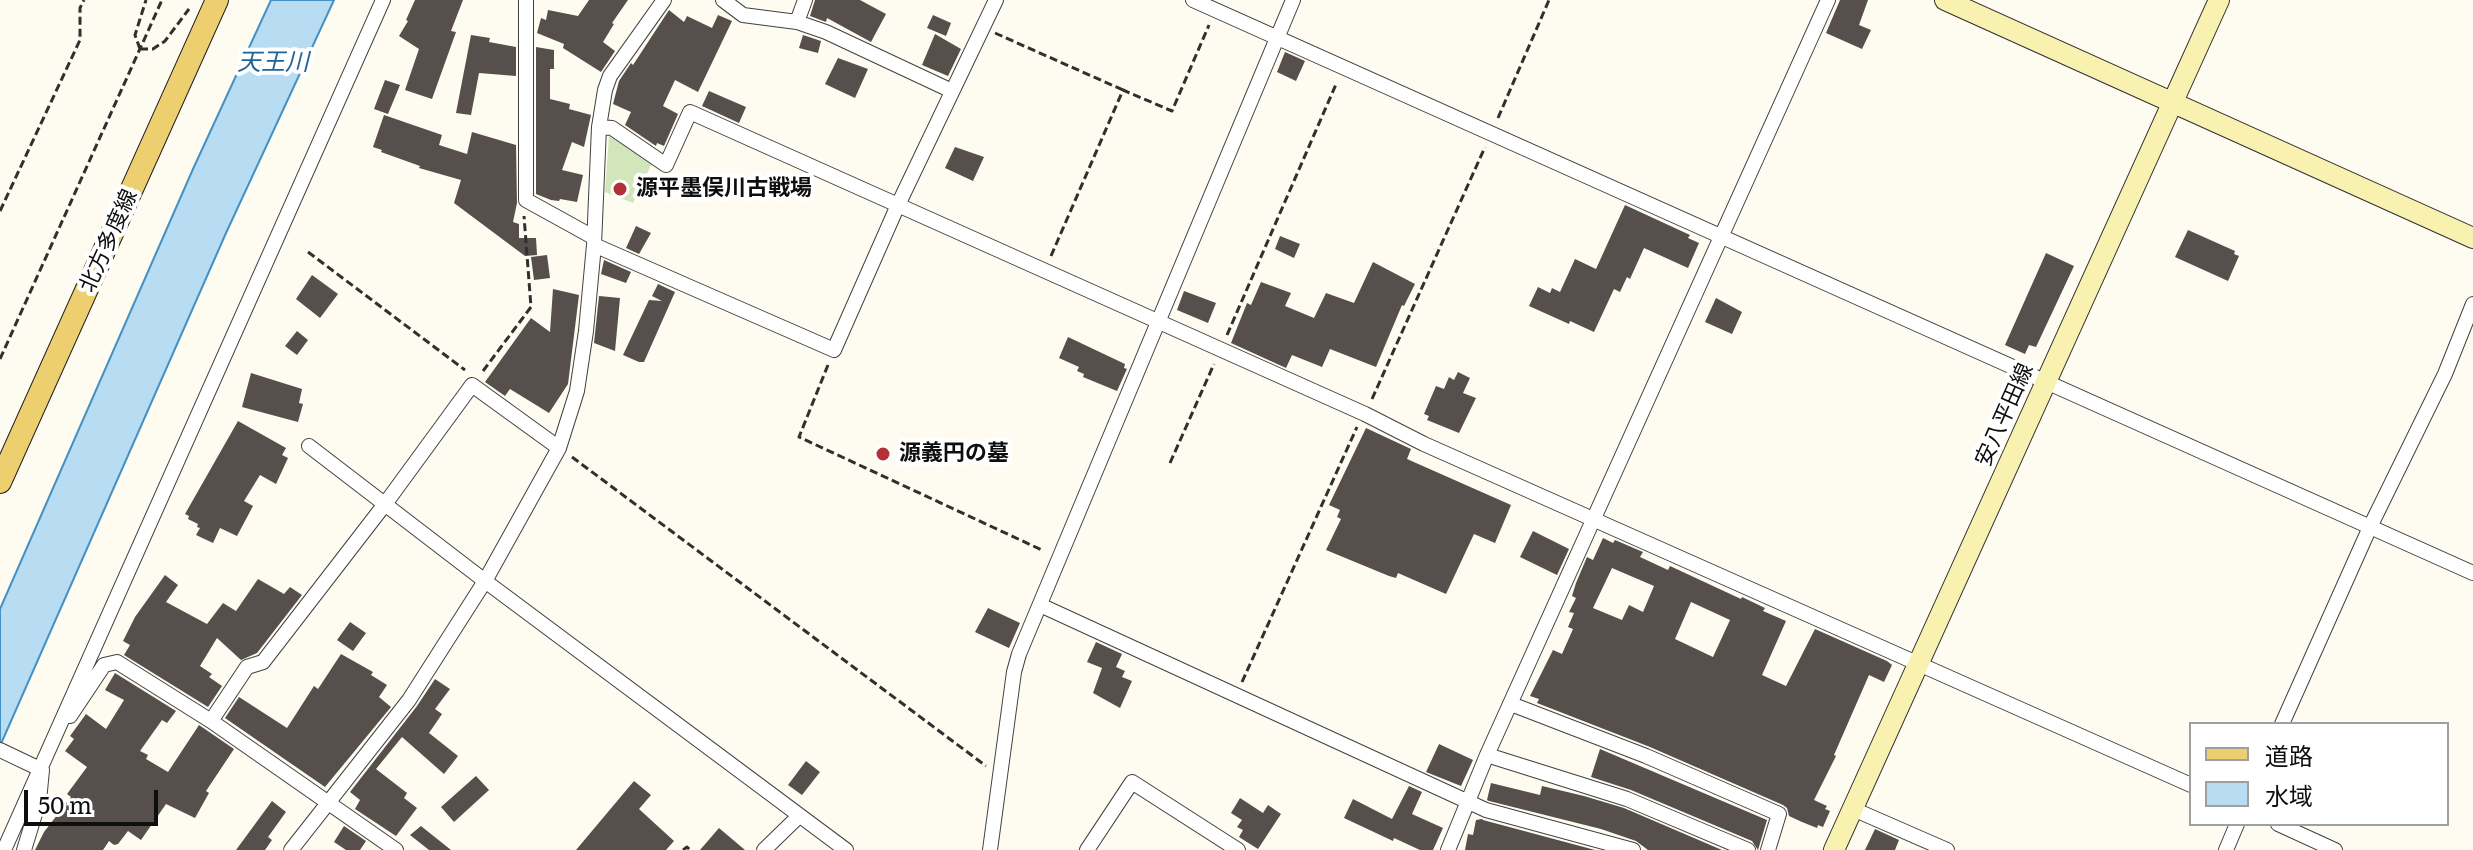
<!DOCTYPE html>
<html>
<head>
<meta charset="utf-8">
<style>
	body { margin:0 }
	#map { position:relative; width:2473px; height:850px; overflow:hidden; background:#fefbf0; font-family:Literata,"Noto Sans JP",serif }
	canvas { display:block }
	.legend { position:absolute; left:2189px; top:722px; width:260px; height:104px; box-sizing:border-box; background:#fff; border:2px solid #9f9f9f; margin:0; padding:10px 14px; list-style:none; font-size:24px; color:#0e0e0e }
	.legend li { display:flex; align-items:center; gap:16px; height:40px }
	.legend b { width:40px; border:2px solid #9f9f9f }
	.scale { position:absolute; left:24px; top:790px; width:134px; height:36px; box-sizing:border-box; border:4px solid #0e0e0e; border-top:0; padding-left:10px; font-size:24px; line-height:28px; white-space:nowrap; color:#0e0e0e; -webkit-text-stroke:6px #fff; paint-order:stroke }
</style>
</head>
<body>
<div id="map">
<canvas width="2473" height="850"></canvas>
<ul class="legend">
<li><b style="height:10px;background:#eecf70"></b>道路</li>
<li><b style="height:22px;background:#b8dcf2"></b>水域</li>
</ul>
<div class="scale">50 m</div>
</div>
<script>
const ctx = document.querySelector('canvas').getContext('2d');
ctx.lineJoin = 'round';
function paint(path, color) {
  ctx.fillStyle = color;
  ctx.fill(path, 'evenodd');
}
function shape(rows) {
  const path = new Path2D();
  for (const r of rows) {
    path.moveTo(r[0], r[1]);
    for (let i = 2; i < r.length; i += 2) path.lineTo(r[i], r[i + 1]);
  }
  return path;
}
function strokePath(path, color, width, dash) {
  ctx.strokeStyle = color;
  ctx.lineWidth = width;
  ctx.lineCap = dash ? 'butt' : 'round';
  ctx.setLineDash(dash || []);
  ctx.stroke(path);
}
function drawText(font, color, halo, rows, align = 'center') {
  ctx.font = font + ' Literata,"Noto Sans JP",serif';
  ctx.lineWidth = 8;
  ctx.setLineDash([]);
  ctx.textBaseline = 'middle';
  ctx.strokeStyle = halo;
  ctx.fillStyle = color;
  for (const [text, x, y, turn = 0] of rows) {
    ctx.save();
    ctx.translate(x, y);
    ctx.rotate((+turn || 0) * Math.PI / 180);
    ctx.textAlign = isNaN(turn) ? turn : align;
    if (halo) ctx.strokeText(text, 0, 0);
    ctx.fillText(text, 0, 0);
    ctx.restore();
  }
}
paint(shape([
	[609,136,616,136,652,163,633,203,605,192]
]), '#d2e6bc');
const water = shape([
	[271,0,334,0,226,233,0,746,0,609,193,169,271,0]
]);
paint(water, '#b8dcf2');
strokePath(water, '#4591c3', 2);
paint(shape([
	[415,0,463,0,451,31,456,32,432,99,405,90,419,49,399,36,408,21,406,20],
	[589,0,628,0,612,23,614,24,603,42,615,51,601,72,563,48,564,44,537,33,541,18,546,20,548,10,578,16],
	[815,0,860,0,886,14,871,42,827,18,826,22,810,16],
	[1840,0,1868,0,1859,25,1871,30,1862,49,1826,33],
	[669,10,684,22,687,16,712,28,718,15,732,21,698,92,675,80,663,106,678,114,664,146,657,143,656,146,625,125,631,112,613,104,619,81,631,63,633,65],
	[933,15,951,23,946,36,927,28],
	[935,34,961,49,948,76,922,65],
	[471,35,490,38,489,42,516,47,516,76,479,73,471,115,456,113],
	[803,35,821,41,818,53,799,48],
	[536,47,554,50,554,69,550,69,550,99,570,104,569,109,591,115,584,147,572,142,562,170,583,175,577,202,560,199,559,201,551,200,536,194],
	[1285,52,1305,61,1296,81,1277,72],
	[838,58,868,69,855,98,825,84],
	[385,80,400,85,388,114,374,109],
	[709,91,746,107,739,123,702,106],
	[384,115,442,135,439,145,467,154,472,132,516,145,517,203,513,222,519,224,519,238,536,238,537,255,525,256,454,203,461,180,419,168,420,166,381,152,382,150,373,147],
	[955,147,984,157,973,181,945,168],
	[1625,205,1690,235,1688,238,1699,243,1688,268,1644,248,1630,279,1627,277,1620,292,1614,289,1594,332,1570,321,1569,324,1529,306,1538,287,1550,293,1552,288,1560,292,1575,259,1596,269],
	[636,226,651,233,639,254,626,248],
	[2188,230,2235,251,2234,254,2239,256,2228,281,2175,257],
	[1280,236,1300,244,1294,258,1275,249],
	[2046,253,2074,266,2036,347,2029,345,2025,354,2005,345],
	[547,255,550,278,534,280,531,257],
	[604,260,631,272,626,283,601,274],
	[1373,262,1415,284,1404,306,1402,305,1376,367,1330,349,1322,367,1292,355,1286,368,1231,343,1247,303,1251,305,1261,282,1291,293,1285,306,1314,318,1326,293,1354,303],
	[312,275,338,294,320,318,296,299],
	[658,284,675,292,644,362,639,362,623,355,649,300,662,301,652,296],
	[553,289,579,295,568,384,549,413,510,389,505,396,485,382,531,318,550,332],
	[1184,291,1216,303,1208,323,1177,310],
	[599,296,620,298,615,351,594,343],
	[1716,298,1742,312,1732,334,1705,322],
	[297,331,308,340,297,355,285,346],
	[1068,337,1125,364,1124,368,1127,369,1117,391,1083,377,1084,374,1077,371,1079,367,1059,358],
	[1458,372,1470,378,1463,393,1476,398,1459,433,1427,420,1429,416,1424,414,1436,386,1444,389,1449,377,1454,380],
	[251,373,302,389,299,403,303,404,298,422,242,407],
	[238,421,286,448,282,455,288,458,276,484,260,475,244,501,253,506,237,536,220,528,213,543,196,535,200,528,197,527,198,524,188,519,189,516,185,514],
	[1366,428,1411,449,1407,459,1511,505,1495,543,1474,534,1446,594,1398,573,1396,578,1389,576,1326,550,1341,519,1337,517,1340,510,1329,505],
	[1533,531,1569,549,1557,575,1520,557],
	[1603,538,1613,543,1615,540,1643,552,1640,557,1668,570,1670,566,1741,599,1742,597,1765,608,1763,611,1786,621,1762,675,1786,686,1815,629,1887,661,1892,665,1884,682,1869,675,1834,755,1836,756,1814,800,1827,806,1825,809,1830,811,1823,827,1818,825,1817,828,1802,822,1789,816,1787,808,1783,805,1650,747,1537,703,1539,699,1530,696,1553,650,1562,654,1573,629,1568,627,1574,613,1569,612,1576,598,1572,596,1576,583,1587,557,1593,560],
	[1612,568,1654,586,1643,612,1629,605,1622,620,1593,608],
	[1691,602,1730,620,1713,657,1675,639],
	[165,575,178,585,166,602,207,624,223,603,236,611,258,579,284,594,290,587,302,595,257,653,241,660,217,638,200,666,212,674,209,677,222,686,208,707,124,655,130,645,123,641,135,617],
	[988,608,1020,623,1009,648,975,632],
	[350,622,366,633,353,651,337,640],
	[1096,642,1122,654,1116,667,1125,671,1122,677,1132,681,1120,708,1093,693,1102,668,1087,662],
	[341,654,373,672,371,675,387,685,379,697,391,707,325,787,225,718,239,697,287,728,314,686,318,689],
	[115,673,176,711,167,723,162,720,140,751,148,755,146,759,168,772,199,725,234,749,206,791,209,793,195,818,166,804,141,840,128,831,118,844,114,845,109,841,103,850,35,850,44,832,71,797,67,794,87,767,65,751,74,739,70,736,86,714,106,729,124,700,105,690],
	[435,679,450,689,435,709,442,714,429,733,458,756,444,774,402,737,376,769,407,793,404,798,417,808,396,836,355,809,360,800,350,792,417,706],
	[1439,744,1473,760,1461,786,1426,772],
	[1600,749,1767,820,1758,850,1752,841,1631,790,1591,777],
	[806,761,820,772,802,795,788,785],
	[476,776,489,790,454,822,441,807],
	[634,781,651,795,639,809,674,841,666,850,576,850],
	[1491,783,1540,795,1542,786,1584,796,1624,808,1722,850,1648,850,1636,841,1601,829,1489,801,1487,800],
	[1409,786,1422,792,1412,814,1443,828,1433,850,1420,850,1394,838,1393,841,1344,818,1353,799,1392,819],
	[1240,798,1263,813,1268,805,1281,814,1258,849,1239,837,1243,830,1237,827,1242,820,1231,813],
	[272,801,286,812,268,837,272,840,265,850,236,850],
	[1482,819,1483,820,1595,850,1465,850,1468,834,1473,835,1476,820],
	[344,826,366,841,360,850,346,850,334,842],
	[421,826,451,850,429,850,410,835],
	[719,828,745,850,700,850],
	[1875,829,1899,840,1895,850,1865,850]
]), '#564f4b');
const street = shape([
	[526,0,526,200,593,237],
	[723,0,743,15,797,22,826,32,952,91],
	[1193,0,2473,573],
	[797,22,805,0],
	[599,127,612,128,666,165,690,112,1365,414,1424,444,2191,785],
	[594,245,834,350,898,205,996,0],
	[309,446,485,581,846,850],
	[1040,605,1486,810,1633,850],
	[1511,704,1646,756,1779,814,1768,850],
	[70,716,104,665,117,662,211,721,396,850],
	[211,721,247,667,263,662,385,504,472,385,559,448],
	[2282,724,2370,527,2445,374,2473,304],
	[0,750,42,770,39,801,24,850],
	[1487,755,1627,799,1748,850],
	[1853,809,1947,850],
	[2278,824,2335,850],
	[4,850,383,0],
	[291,850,409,700,485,581,559,448,577,391,586,331,594,245,599,127,605,90,610,76,664,0],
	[764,850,799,816],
	[990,850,1014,672,1019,654,1293,0],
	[1087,850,1132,782,1238,850],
	[1448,850,1487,755,1828,0],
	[2226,850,2237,824]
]);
const secondary = shape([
	[1945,0,2473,238],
	[1834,850,2219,0]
]);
const primary = shape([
	[0,482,217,0]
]);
strokePath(street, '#414141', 16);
strokePath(secondary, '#303030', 22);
strokePath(primary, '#1f1f1f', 24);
strokePath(shape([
	[995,33,1123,90],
	[140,49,153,49,165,41,189,9],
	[140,49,135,35,146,0],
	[1498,118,1549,0],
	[0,211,80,40,80,8,84,0],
	[308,252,465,370],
	[1051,256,1123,90,1172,111,1209,25],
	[1227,335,1337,82],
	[0,359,162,0],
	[828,365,799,437,1044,551],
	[483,371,531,307,524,216],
	[1372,399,1485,147],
	[572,457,986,766],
	[1170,463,1214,364],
	[1242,682,1357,427],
	[683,850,687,847,690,850]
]), '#303030', 3, [8, 4]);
strokePath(street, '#fff', 14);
strokePath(secondary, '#f9f1b0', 20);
strokePath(primary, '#eecf70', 22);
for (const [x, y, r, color] of [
	[620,189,8,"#b43037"],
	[883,454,8,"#b43037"]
]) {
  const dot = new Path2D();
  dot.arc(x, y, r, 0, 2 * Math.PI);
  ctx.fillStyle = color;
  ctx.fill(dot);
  strokePath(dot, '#fff', 3);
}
drawText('bold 22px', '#0e0e0e', '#fff', [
	["源平墨俣川古戦場",636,189],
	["源義円の墓",899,454]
], 'left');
drawText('22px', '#0e0e0e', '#fff', [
	["北方多度線",109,241,-66],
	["安八平田線",2005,415,-66]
]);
drawText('italic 24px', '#206397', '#fff', [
	["天王川",273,63]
]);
</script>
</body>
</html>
